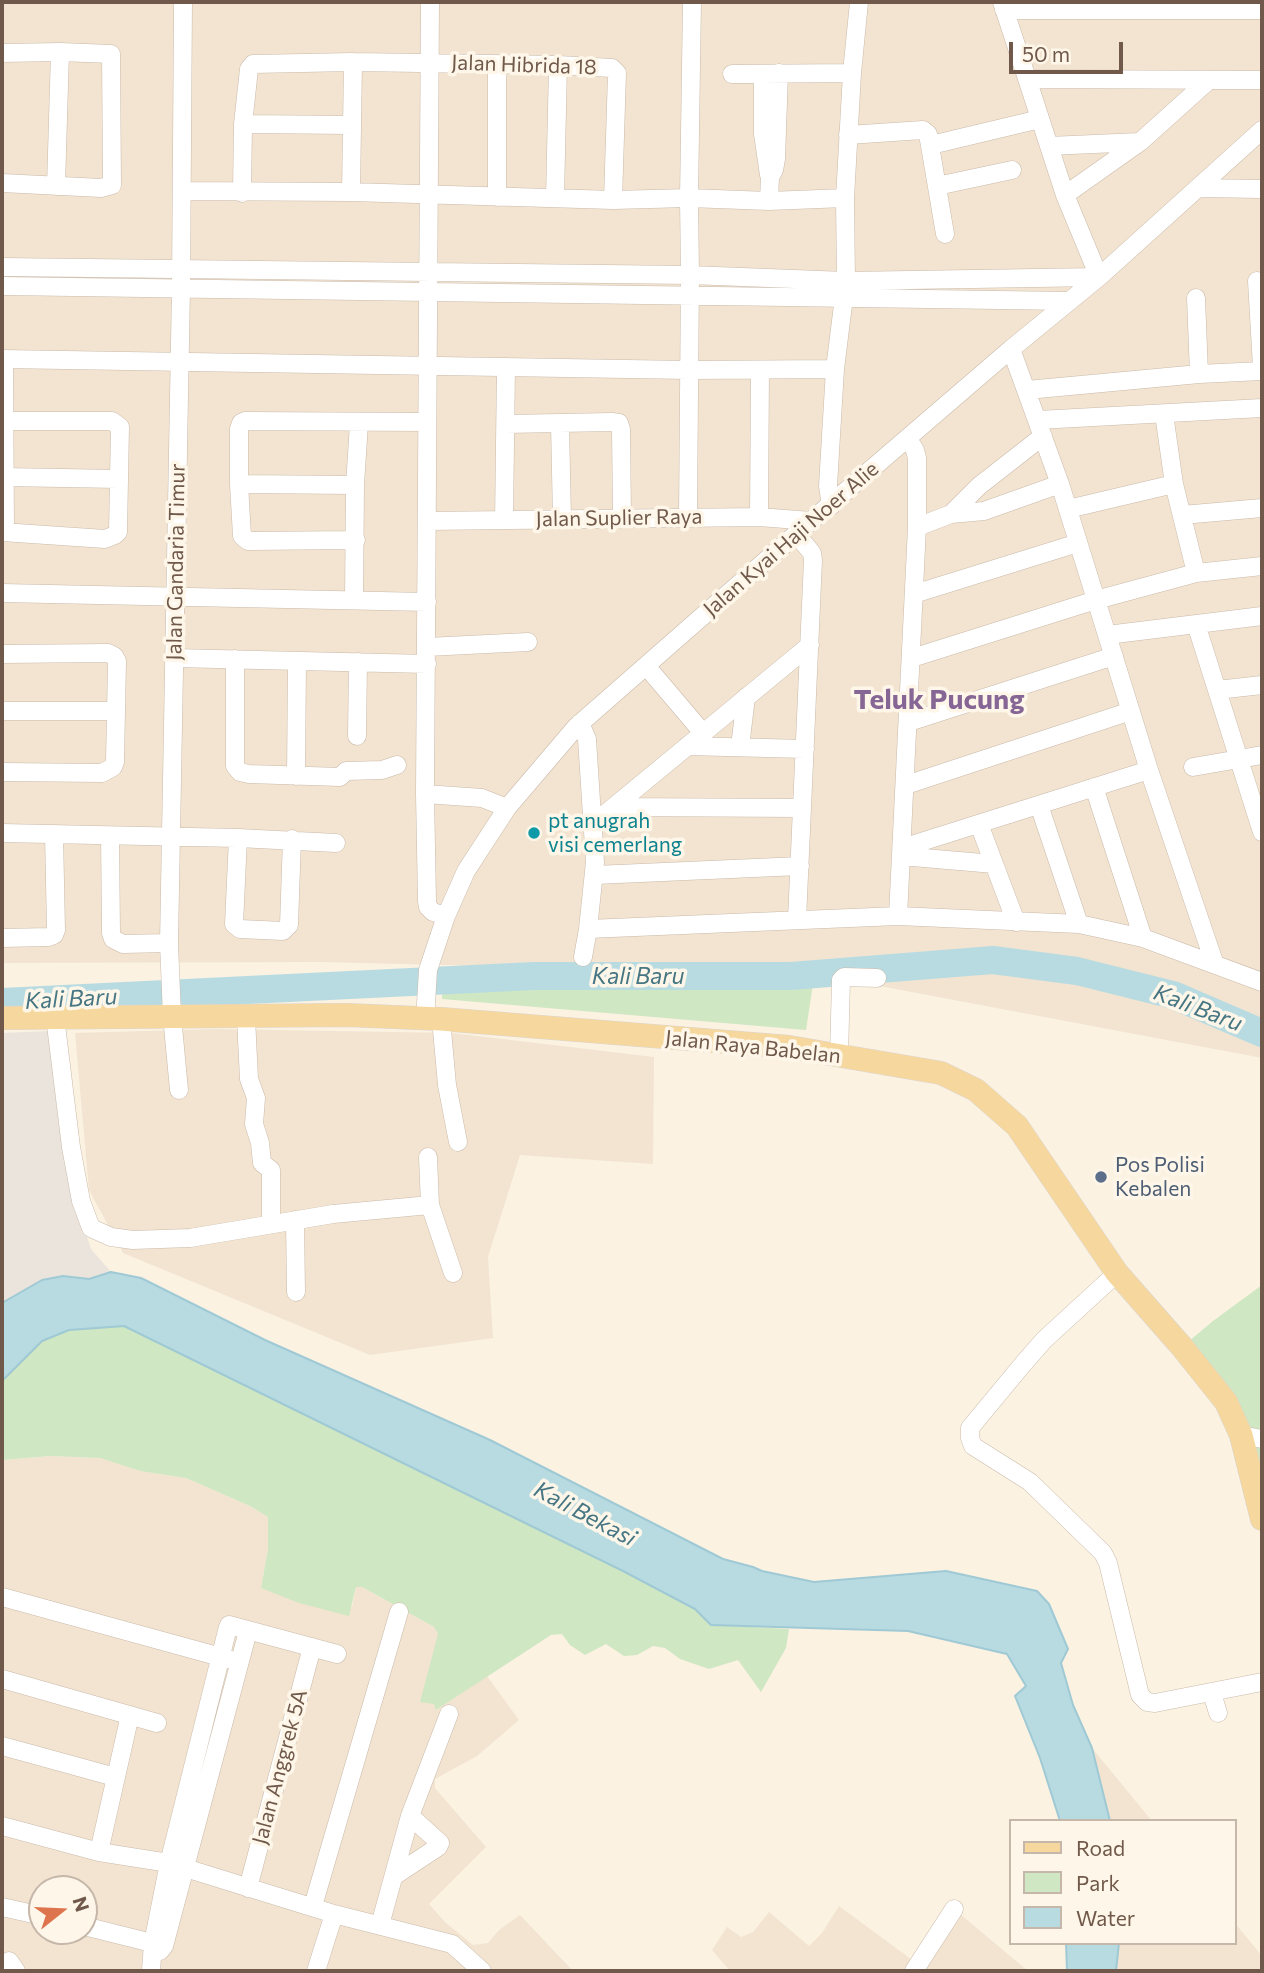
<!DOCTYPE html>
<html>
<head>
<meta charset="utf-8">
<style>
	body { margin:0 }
	#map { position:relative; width:1264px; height:1973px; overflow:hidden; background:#fbf2e2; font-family:Commissioner,sans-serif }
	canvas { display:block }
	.frame { position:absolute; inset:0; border:4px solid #70594a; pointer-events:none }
	.legend { position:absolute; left:1009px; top:1819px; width:228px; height:126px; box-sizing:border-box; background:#fef6e8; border:2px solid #c5b7a9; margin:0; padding:9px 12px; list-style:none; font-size:21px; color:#70594a }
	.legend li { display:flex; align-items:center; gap:14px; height:35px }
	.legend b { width:35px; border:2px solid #c5b7a9 }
	.north { position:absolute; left:28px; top:1875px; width:70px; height:70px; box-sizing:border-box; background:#fef6e8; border:2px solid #c5b7a9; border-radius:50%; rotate:72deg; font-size:19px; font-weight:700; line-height:28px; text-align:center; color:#70594a }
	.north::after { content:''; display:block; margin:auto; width:24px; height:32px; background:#de744e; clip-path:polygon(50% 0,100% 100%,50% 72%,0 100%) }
	.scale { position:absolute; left:1009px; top:42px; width:114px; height:32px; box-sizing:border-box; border:4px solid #70594a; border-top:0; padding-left:9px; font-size:21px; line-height:24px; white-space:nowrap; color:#70594a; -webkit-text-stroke:5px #fef6e8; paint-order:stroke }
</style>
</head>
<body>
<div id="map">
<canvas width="1264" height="1973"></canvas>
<div class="frame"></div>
<ul class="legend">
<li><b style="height:9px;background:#f6d89e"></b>Road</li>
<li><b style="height:19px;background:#cfe7c2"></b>Park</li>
<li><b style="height:19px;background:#b8dbe2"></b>Water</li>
</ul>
<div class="north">N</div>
<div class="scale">50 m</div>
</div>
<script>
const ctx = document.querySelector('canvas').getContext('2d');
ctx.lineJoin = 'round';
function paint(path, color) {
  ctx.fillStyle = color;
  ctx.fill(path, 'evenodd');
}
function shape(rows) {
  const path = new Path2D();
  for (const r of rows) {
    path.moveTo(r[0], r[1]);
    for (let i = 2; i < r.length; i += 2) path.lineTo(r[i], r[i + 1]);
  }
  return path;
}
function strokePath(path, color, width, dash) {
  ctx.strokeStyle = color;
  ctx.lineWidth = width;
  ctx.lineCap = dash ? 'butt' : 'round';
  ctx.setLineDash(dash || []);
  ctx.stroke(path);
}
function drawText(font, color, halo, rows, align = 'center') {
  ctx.font = font + ' Commissioner,sans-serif';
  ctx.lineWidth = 7;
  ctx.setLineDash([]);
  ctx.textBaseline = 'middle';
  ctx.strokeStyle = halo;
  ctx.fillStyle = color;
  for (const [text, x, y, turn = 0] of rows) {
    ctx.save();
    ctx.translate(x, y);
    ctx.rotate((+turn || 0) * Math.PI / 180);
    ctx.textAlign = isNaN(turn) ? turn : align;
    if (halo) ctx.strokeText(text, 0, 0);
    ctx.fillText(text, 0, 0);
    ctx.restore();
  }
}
paint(shape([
	[2,2,1262,2,1262,1058,816,974,320,962,2,963],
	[217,1029,452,1033,654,1057,653,1164,520,1155,488,1257,493,1338,370,1355,123,1253,89,1190,75,1033],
	[50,1456,100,1458,140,1471,186,1478,250,1506,268,1517,268,1549,261,1588,352,1607,356,1587,362,1587,434,1627,438,1634,436,1710,487,1676,519,1720,477,1756,435,1779,435,1788,486,1847,429,1904,445,1922,473,1945,488,1943,499,1930,520,1915,573,1971,2,1971,2,1463,3,1460],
	[42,1889,84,1889,84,1931,42,1931],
	[1092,1748,1152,1821,1110,1821],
	[839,1906,919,1965,954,1909,1028,1971,730,1971,712,1950,727,1927,741,1937,753,1932,769,1912,809,1946,822,1933],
	[1234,1922,1262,1956,1262,1971,1116,1971,1119,1943,1234,1943]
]), '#f2e4d1');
paint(shape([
	[50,1031,74,1198,91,1249,111,1272,89,1279,63,1276,42,1280,2,1303,2,1033]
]), '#eae4dd');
paint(shape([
	[813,984,806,1030,442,999,443,986],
	[1262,1285,1262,1478,1241,1435,1182,1347,1213,1321],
	[124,1326,623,1571,695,1609,711,1625,789,1629,786,1648,761,1692,738,1660,709,1669,680,1659,665,1648,653,1646,637,1655,624,1656,606,1644,585,1655,570,1645,562,1634,551,1635,436,1710,434,1704,420,1702,438,1634,434,1627,362,1587,356,1587,349,1616,299,1603,261,1588,268,1549,268,1517,250,1506,186,1478,140,1471,100,1458,50,1456,3,1460,2,1463,2,1381,42,1341,69,1330]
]), '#cfe7c2');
const water = shape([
	[111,1272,141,1278,265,1340,490,1440,723,1559,753,1567,762,1571,814,1582,946,1571,1037,1591,1049,1604,1068,1649,1061,1663,1073,1705,1092,1748,1110,1821,1060,1821,1040,1758,1015,1696,1026,1686,1007,1654,908,1631,711,1625,695,1609,623,1571,124,1326,69,1330,42,1341,2,1381,2,1303,42,1280,63,1276,89,1279,111,1272],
	[1066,1943,1119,1943,1116,1971,1067,1971,1066,1943]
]);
paint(water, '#b8dbe2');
strokePath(water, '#9fc9d4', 2);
strokePath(shape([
	[2,1002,534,976,791,976,993,960,1077,971,1173,995,1262,1033]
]), '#b8dbe2', 28);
const minor = shape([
	[430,2,425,794,427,901,428,907,433,912,446,916],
	[1004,10,1262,10],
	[2,53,60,52,111,54,112,185,101,188,2,183],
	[732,74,852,73],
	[763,74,763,134,769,175],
	[1028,79,1262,80],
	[243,124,352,125],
	[848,135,923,130,928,134,945,234],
	[931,145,1040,119],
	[1049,146,1140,142],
	[56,186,60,52],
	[937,186,1012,170],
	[1198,188,1262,189],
	[182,191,351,192,613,200,689,198,769,201,845,198],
	[351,192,353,62],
	[242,193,243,124,249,69,253,64,353,62,558,65,612,68,617,73,613,200],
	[1065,195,1140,142,1209,80],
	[497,197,497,65],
	[555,198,558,65],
	[769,201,770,177,774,170,776,159,779,73],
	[2,267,690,275,846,281,1099,277,1065,195,1002,2],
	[1257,281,1262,367],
	[2,286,1070,301],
	[1196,298,1199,374],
	[1011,349,1060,484,1149,770,1214,962],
	[2,359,689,370,835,369],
	[4,359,5,532],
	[1027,390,1199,374,1262,371],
	[1164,414,1174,484,1196,573],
	[1038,420,1262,408],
	[506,424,612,422,619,423,621,429,622,518],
	[560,424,562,519],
	[4,477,119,479],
	[239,484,355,485],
	[831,506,828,486,835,369,846,281,845,198,852,73,859,2],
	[1068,509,1174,484],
	[951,514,984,511,1060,484],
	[1182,515,1262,508],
	[688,517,690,275,689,198,692,2],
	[759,517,760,370],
	[504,520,506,367],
	[427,521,759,517,811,521],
	[917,527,951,514,979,486,1043,436],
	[2,532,105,539,115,535,118,532,120,427,112,421,4,421],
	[796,534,812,553,813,560,797,920],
	[356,540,248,541,242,536,239,484,239,429,241,423,245,421,427,422],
	[2,593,427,602],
	[914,594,1078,543],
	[354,600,355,485,359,423],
	[1196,624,1262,832],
	[1107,635,1262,616],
	[427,647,528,642],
	[2,654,108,653,114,656,117,661,115,762,113,767,102,773,2,772],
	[174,658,427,664],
	[912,658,1096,600,1196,573,1262,566],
	[235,659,235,766,240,772,249,774,340,777,346,771,382,770,397,765],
	[647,667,703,733],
	[1217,690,1262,685],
	[2,711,115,711],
	[909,722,1114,656],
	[580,723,587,739,595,862,588,929,898,916,1079,924,1143,938,1262,982],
	[357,736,358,662],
	[687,746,805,749],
	[740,747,746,697],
	[1193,767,1262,755],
	[296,776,297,661],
	[906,785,1131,711],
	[1094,787,1143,938],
	[425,794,482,798,507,808],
	[1039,805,1079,924],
	[614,807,802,808],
	[593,824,810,645],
	[979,824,1016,922],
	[2,833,238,838,336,843],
	[110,836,111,933,113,939,123,944,169,943],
	[238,838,234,924,240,929,283,931,289,925,292,839],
	[902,848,1149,770],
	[901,856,994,864],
	[595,875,800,866],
	[898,916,917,527,917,458,915,450,908,439],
	[2,938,49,937,54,935,56,930,54,834],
	[583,957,588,929],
	[55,1017,71,1147,81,1201,91,1228,111,1237,133,1240,190,1238,333,1214,430,1205],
	[246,1018,249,1079,256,1098,254,1124,260,1143,262,1163,271,1170,271,1224],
	[441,1019,447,1085,458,1142],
	[425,1020,428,970,446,916,466,871,507,808,576,727,811,521,1011,349,1099,277,1262,130],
	[839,1056,841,980,844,977,877,978],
	[179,1090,172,1016,169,943,181,288,183,2],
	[428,1157,430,1205,453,1273],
	[295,1220,296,1292],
	[1117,1273,1044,1340,1023,1364,970,1428,970,1438,973,1446,1030,1482,1103,1553,1108,1563,1140,1695,1147,1702,1155,1703,1262,1682],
	[1241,1435,1262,1439],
	[2,1597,228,1659],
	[2,1679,157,1723],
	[1212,1693,1218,1713],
	[2,1746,115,1777],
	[2,1826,99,1852,169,1863,334,1914,452,1944,482,1971],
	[99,1852,130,1715],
	[394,1876,438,1847,440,1843,410,1816],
	[248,1888,312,1647],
	[313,1906,399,1612],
	[2,1907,42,1916],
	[380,1925,410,1816,449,1714],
	[84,1926,164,1946],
	[160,1951,164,1946,248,1631],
	[9,1961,16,1971],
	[151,1971,153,1943,169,1863,228,1627,229,1625,337,1654],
	[316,1971,334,1914],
	[914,1971,954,1909]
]);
const major = shape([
	[2,1018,347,1015,441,1019,789,1047,941,1073,976,1090,1017,1126,1117,1273,1182,1347,1226,1402,1241,1435,1262,1519]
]);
strokePath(minor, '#cabaaa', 19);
strokePath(major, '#dad4d0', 24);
strokePath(minor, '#fff', 18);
strokePath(major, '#f6d89e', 23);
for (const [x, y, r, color] of [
	[534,833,7,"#0f9aa8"],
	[1101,1177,7,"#5c6f8a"]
]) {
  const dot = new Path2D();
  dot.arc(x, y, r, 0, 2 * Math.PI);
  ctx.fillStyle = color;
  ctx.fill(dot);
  strokePath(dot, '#fef6e8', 2.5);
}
drawText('21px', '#70594a', '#fef6e8', [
	["Jalan Hibrida 18",524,65,2],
	["Jalan Suplier Raya",619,518,-1],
	["Jalan Kyai Haji Noer Alie",791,539,-41],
	["Jalan Gandaria Timur",176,562,-89],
	["Jalan Raya Babelan",753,1047,6],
	["Jalan Anggrek 5A",280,1767,-75]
]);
drawText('21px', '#0d838f', '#fef6e8', [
	["pt anugrah",548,821],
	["visi cemerlang",548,845]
], 'left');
drawText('21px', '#4e5e75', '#fef6e8', [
	["Pos Polisi",1115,1165],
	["Kebalen",1115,1189]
], 'left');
drawText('italic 23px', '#467683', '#fef6e8', [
	["Kali Baru",638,976],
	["Kali Baru",71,999,-3],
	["Kali Baru",1198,1008,21],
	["Kali Bekasi",585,1514,28]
]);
drawText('bold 28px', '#866694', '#fef6e8', [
	["Teluk Pucung",939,700]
]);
</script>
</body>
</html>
